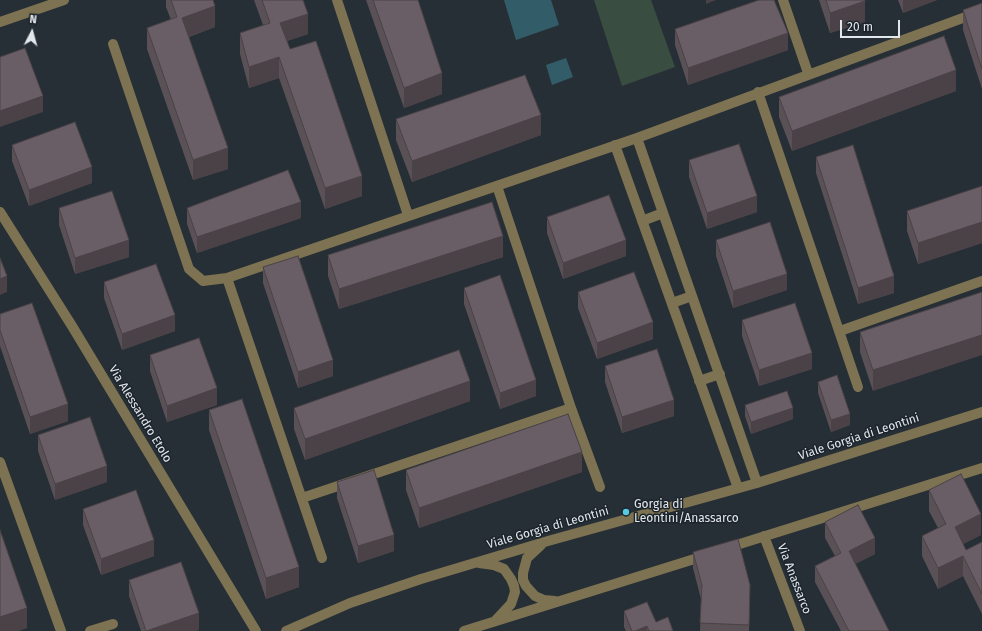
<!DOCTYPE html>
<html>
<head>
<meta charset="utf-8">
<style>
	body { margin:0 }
	#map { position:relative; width:982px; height:631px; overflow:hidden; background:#272f36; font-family:"Fira Sans",sans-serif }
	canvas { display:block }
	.north { position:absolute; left:12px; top:12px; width:40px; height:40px; -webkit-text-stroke:3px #1d252c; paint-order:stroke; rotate:6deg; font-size:11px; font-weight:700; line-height:16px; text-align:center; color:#e2e7ec }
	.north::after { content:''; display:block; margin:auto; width:14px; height:18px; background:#e2e7ec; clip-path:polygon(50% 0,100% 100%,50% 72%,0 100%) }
	.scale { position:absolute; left:840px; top:20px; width:60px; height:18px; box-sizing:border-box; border:2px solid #e2e7ec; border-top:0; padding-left:5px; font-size:12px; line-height:14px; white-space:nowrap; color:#e2e7ec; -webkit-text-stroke:3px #1d252c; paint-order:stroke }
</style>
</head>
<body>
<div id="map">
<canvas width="982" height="631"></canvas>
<div class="north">N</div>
<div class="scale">20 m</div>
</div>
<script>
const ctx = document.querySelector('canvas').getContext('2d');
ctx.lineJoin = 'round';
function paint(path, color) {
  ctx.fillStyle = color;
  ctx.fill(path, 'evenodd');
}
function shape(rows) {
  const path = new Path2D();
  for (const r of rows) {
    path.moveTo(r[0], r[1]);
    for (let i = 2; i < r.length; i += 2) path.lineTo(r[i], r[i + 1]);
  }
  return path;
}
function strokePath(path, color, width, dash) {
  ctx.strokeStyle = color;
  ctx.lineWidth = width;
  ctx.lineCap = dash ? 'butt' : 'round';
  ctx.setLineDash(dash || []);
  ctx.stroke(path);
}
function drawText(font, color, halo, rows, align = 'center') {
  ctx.font = font + ' "Fira Sans",sans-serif';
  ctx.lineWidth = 3;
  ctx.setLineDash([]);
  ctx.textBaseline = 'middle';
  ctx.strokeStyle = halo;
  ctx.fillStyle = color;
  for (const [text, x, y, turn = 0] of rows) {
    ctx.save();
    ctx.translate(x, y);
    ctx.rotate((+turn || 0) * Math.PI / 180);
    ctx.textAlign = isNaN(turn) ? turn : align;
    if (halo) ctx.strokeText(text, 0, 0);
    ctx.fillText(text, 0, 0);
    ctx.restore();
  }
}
paint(shape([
	[594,0,651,0,675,67,622,86]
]), '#3a4d41');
paint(shape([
	[504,0,551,0,559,25,516,40],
	[566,58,573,77,552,85,546,65]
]), '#325d68');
strokePath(shape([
	[337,0,408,215],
	[783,0,808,73],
	[0,22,64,0],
	[113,44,189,269,203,281,227,278,322,558],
	[758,92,858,387],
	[637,138,757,483],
	[615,145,738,488],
	[497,186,571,408,600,487],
	[0,212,72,326,256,631],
	[642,221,663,213],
	[227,278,637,138,982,11],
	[672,303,692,296],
	[840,331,982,281],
	[699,381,720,374],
	[0,462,61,631],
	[302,498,571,408],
	[764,536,800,631],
	[541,545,527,558,523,573,523,580,526,586,535,596,544,600,555,601],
	[727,548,982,468],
	[479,563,494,565,504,569,511,579,514,586,515,592,511,604,496,620],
	[90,631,113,624],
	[286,631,350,603,421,579,548,541,757,483,982,412],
	[464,631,704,556]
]), '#7d7251', 10);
paint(shape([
	[166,0,213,0,215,27,189,37,228,169,193,180,147,49,147,28,171,20,166,7],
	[254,0,303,0,308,34,287,41,290,49,362,196,325,209,279,78,249,88,240,54,240,33,263,25],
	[366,0,418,0,442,94,404,108],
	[819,0,865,0,865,22,830,33],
	[898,0,937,0,903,13],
	[982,3,982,89,963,30,963,10],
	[675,29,788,50,688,85,675,45],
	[956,91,792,151,779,117,779,97],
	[396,119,541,135,412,182,396,140],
	[12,145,92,183,29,206,12,161],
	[816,157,894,293,858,304,816,173],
	[689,160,757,212,707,229,689,177],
	[982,186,982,243,918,264,907,231,907,211],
	[59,208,129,257,75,274,59,225],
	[187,208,301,218,197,253,187,224],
	[547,217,626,256,563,279,547,233],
	[716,240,787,290,733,308,716,256],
	[328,255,503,257,339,309,328,276],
	[263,267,333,376,298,388,263,283],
	[104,282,175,331,122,350,104,298],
	[464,288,536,396,500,409,464,304],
	[578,292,653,339,597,359,578,308],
	[982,292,873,391,860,352,860,332],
	[0,314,68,421,30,434,0,346],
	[742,320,812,369,759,386,742,336],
	[150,355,217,405,167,422,150,371],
	[605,366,674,416,622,433,605,382],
	[818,382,850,425,831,432,818,393],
	[470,401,305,460,294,429,294,408],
	[745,405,793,419,751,434,745,416],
	[209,410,299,587,266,599,209,430],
	[38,435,107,482,55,500,38,451],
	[406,470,582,472,419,528,406,490],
	[337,482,394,551,358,563,337,498],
	[929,490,981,535,963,544,966,550,982,542,982,614,963,576,938,589,922,556,922,536,938,528,929,511],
	[83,509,154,556,101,575,83,525],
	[825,522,875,554,855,564,889,631,841,631,815,582,815,566,835,556,825,538],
	[693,552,750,601,749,631,700,631,701,599,693,568],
	[129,580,199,630,195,631,141,631,129,596],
	[624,611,656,622,673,631,626,631,624,627]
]), '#5a5157');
paint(shape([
	[706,0,716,0,706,4],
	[903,0,937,0,903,13],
	[865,1,865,22,830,33,830,13],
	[215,6,215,27,182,39,182,18],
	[308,14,308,34,280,43,280,23],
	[788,33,788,50,688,85,688,68],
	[279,57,279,78,249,88,249,67],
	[956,70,956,91,792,151,792,131],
	[442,73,442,94,404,108,404,88],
	[43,96,43,112,0,127,0,111],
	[541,115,541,135,412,182,412,161],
	[228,148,228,169,193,180,193,160],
	[92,167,92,183,29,206,29,190],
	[362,176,362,196,325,209,325,188],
	[757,196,757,212,707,229,707,213],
	[301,202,301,218,197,253,197,237],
	[982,222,982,243,918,264,918,243],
	[503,236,503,257,339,309,339,289],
	[129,240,129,257,75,274,75,258],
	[626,240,626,256,563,279,563,263],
	[787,274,787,290,733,308,733,291],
	[7,276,7,292,0,295,0,279],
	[894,276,894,293,858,304,858,288],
	[175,315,175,331,122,350,122,334],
	[653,322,653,339,597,359,597,343],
	[982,335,982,355,873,391,873,370],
	[812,353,812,369,759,386,759,370],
	[333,360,333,376,298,388,298,372],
	[536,380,536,396,500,409,500,393],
	[470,381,470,401,305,460,305,439],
	[217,388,217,405,167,422,167,406],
	[674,400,674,416,622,433,622,417],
	[68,404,68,421,30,434,30,417],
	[793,408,793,419,751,434,751,422],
	[850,414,850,425,831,432,831,420],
	[582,452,582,472,419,528,419,508],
	[107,466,107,482,55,500,55,484],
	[981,514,981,535,955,548,955,527],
	[394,535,394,551,358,563,358,546],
	[875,538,875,554,849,567,849,551],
	[154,540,154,556,101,575,101,559],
	[963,556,963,576,938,589,938,568],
	[299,567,299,587,266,599,266,578],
	[750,585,750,601,749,631,749,625],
	[27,608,27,628,19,631,0,631,0,617],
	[199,613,199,630,195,631,147,631],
	[647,626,647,631,635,631]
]), '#4a4247');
const building = shape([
	[171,0,213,0,215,6,182,18,228,148,193,160,147,28,177,17,171,0],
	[262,0,303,0,308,14,280,23,290,49,316,41,362,176,325,188,279,57,249,67,240,33,270,23,262,0],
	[373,0,418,0,442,73,404,88,373,0],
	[759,0,774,0,788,33,688,68,675,29,759,0],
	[826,0,865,0,865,1,830,13,826,0],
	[982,3,982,69,963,10,982,3],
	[944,36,956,70,792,131,779,97,944,36],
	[25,48,43,96,0,111,0,57,25,48],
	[525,75,541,115,412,161,396,119,525,75],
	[75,122,92,167,29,190,12,145,75,122],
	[739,144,757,196,707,213,689,160,739,144],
	[853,145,894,276,858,288,816,157,853,145],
	[288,170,301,202,197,237,187,208,288,170],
	[982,186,982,222,918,243,907,211,982,186],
	[112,191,129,240,75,258,59,208,112,191],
	[609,195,626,240,563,263,547,217,609,195],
	[492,202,503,236,339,289,328,255,492,202],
	[770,222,787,274,733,291,716,240,770,222],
	[298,256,333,360,298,372,263,267,298,256],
	[0,258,7,276,0,279,0,258],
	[156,264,175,315,122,334,104,282,156,264],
	[634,272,653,322,597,343,578,292,634,272],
	[500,275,536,380,500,393,464,288,500,275],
	[982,292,982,335,873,370,860,332,982,292],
	[32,303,68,404,30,417,0,330,0,314,32,303],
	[795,303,812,353,759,370,742,320,795,303],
	[199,338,217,388,167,406,150,355,199,338],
	[657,349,674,400,622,417,605,366,657,349],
	[459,350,470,381,305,439,294,408,459,350],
	[837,375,850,414,831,420,818,382,837,375],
	[787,391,793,408,751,422,745,405,787,391],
	[242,399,299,567,266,578,209,410,242,399],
	[568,414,582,452,419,508,406,470,568,414],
	[90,417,107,466,55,484,38,435,90,417],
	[374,470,394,535,358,546,337,482,374,470],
	[961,474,981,514,955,527,966,550,982,542,982,594,963,556,938,568,922,536,946,524,929,490,961,474],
	[136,490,154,540,101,559,83,509,136,490],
	[858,505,875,538,849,551,889,631,849,631,815,566,841,553,825,522,858,505],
	[0,530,27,608,0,617,0,530],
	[738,539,750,585,749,625,700,623,702,585,693,552,738,539],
	[181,562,199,613,146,631,129,580,181,562],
	[647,602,656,622,668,617,673,631,649,631,647,626,635,631,632,631,624,611,647,602]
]);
paint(building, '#695e65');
strokePath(building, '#4a4247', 1);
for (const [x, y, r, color] of [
	[626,512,4,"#57c9e2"]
]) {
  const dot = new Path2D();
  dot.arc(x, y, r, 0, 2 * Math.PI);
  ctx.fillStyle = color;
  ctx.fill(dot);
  strokePath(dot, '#1d252c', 1.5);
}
drawText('12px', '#e2e7ec', '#1d252c', [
	["Via Alessandro Etolo",140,414,59],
	["Viale Gorgia di Leontini",859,437,-18],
	["Viale Gorgia di Leontini",548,528,-16],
	["Via Anassarco",794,579,69]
]);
drawText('12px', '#e2e7ec', '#1d252c', [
	["Gorgia di",634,505],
	["Leontini/Anassarco",634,519]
], 'left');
</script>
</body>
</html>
